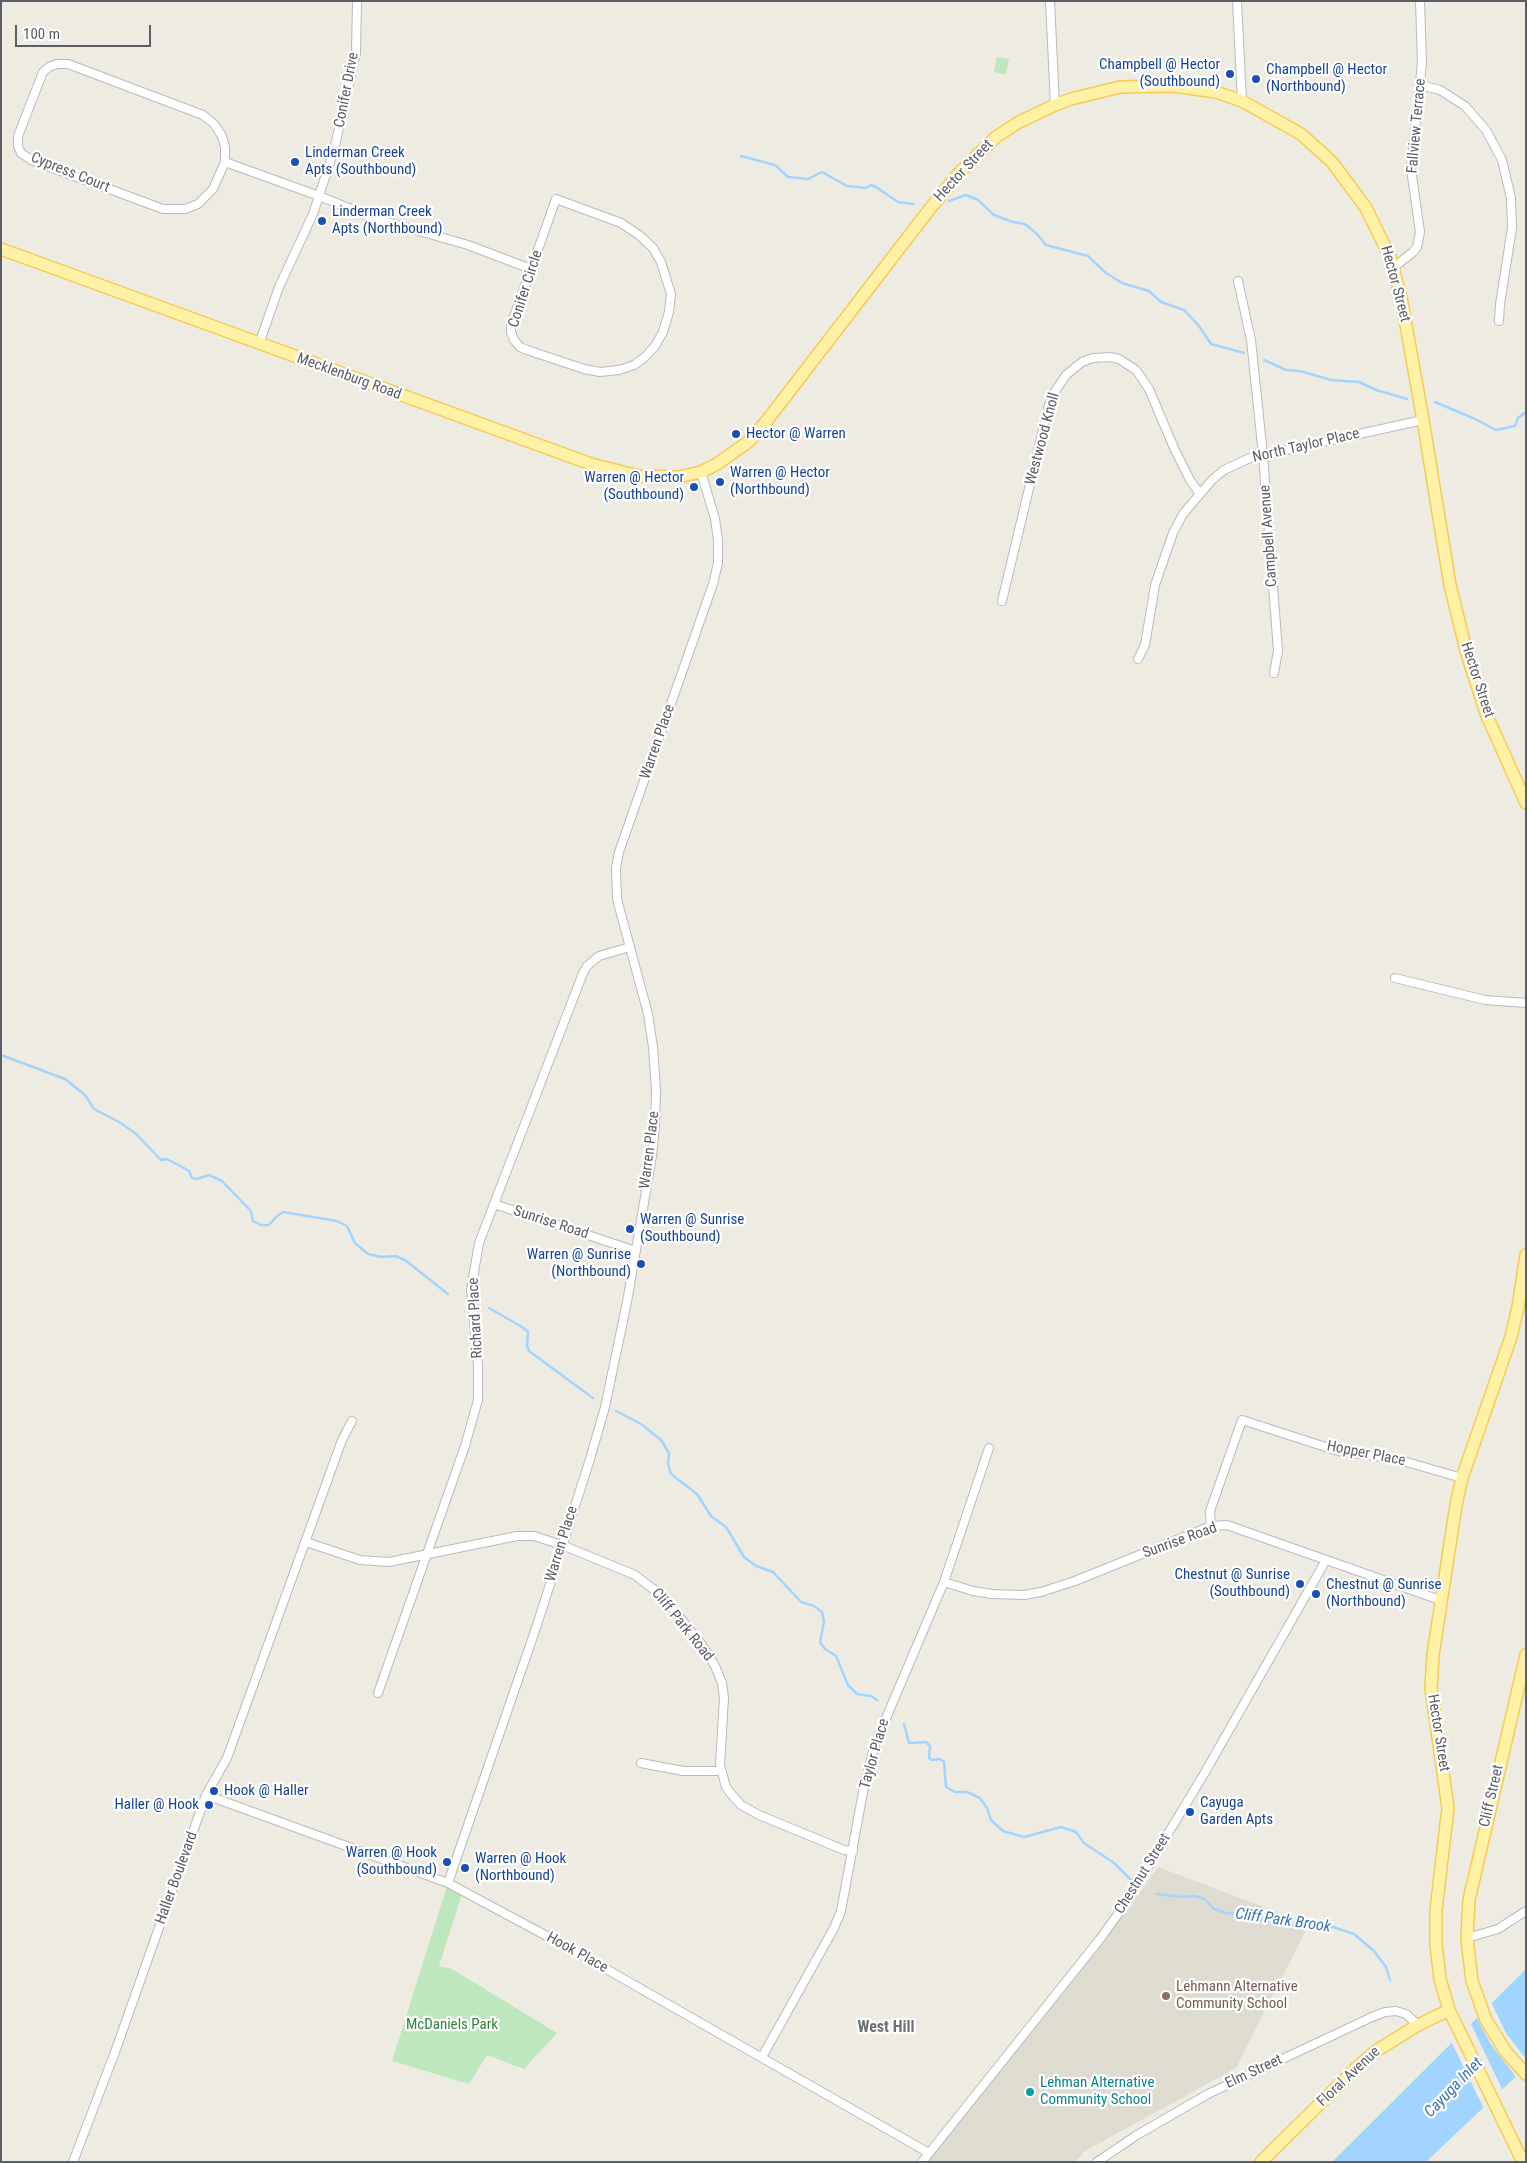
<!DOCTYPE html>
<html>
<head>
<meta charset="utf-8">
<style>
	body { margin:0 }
	#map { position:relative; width:1527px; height:2163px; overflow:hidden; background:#eeece2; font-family:"Roboto Condensed",sans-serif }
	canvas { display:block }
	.frame { position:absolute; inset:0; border:2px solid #5b5e64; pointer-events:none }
	.scale { position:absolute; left:15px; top:25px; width:136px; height:22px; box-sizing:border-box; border:2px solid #5b5e64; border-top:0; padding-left:6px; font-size:15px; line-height:18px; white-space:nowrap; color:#5b5e64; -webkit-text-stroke:4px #fff; paint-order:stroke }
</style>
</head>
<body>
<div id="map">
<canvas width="1527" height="2163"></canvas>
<div class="frame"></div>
<div class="scale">100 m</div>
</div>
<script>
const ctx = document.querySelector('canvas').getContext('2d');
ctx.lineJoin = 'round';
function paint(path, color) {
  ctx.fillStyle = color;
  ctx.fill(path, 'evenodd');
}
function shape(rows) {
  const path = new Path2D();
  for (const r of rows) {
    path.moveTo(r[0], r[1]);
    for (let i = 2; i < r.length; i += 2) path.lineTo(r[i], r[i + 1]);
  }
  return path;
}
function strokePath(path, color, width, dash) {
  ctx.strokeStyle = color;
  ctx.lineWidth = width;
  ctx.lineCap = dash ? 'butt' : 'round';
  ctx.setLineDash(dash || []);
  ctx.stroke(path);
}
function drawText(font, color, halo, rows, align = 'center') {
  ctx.font = font + ' "Roboto Condensed",sans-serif';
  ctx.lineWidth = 4.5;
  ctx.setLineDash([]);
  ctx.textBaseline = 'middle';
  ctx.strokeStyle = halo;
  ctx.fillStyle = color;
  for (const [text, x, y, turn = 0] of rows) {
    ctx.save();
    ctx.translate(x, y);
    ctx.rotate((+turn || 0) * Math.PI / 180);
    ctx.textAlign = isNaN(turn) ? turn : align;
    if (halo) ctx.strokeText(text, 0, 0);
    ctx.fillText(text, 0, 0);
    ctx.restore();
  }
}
paint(shape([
	[1158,1867,1309,1924,1236,2068,1085,2151,1075,2162,927,2162,1132,1904]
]), '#dedbd1');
paint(shape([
	[997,57,1009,59,1006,75,994,72],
	[448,1883,463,1891,439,1966,452,1969,557,2033,524,2069,487,2055,469,2084,392,2061]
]), '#bee7be');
paint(shape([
	[1526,1969,1526,2067,1426,2162,1332,2162]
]), '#a1d5ff');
paint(shape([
	[1491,2002,1506,2033,1526,2059,1526,2070,1517,2078,1490,2043,1476,2016],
	[1470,2022,1503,2091,1484,2109,1451,2041]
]), '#eeece2');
strokePath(shape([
	[741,156,775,165,788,177,808,179,822,172,847,186,866,188,871,185,876,187,898,202,913,204],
	[949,201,966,195,978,200,994,215,1013,222,1025,224,1036,233,1046,245,1088,256,1106,273,1122,283,1149,291,1161,302,1184,310,1199,326,1211,344,1244,353],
	[1264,360,1286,370,1300,371,1331,380,1359,382,1376,390,1407,399],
	[1435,402,1473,418,1496,430,1515,426,1518,418,1526,412],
	[1,1055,65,1079,85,1095,94,1109,119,1122,135,1133,161,1160,167,1159,182,1167,189,1171,192,1178,197,1179,209,1175,222,1181,251,1211,253,1221,261,1225,269,1225,276,1217,283,1212,337,1221,347,1226,355,1243,368,1254,381,1257,395,1256,405,1260,448,1294],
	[489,1308,522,1327,528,1332,527,1346,529,1351,593,1398],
	[616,1411,641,1424,661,1440,669,1453,668,1464,671,1474,697,1494,711,1516,726,1527,744,1557,756,1566,773,1572,801,1602,814,1606,822,1612,824,1621,820,1642,825,1649,836,1656,848,1685,857,1694,871,1696,877,1700],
	[904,1724,909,1743,926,1742,930,1746,929,1758,932,1760,940,1759,944,1762,946,1787,955,1792,967,1792,980,1798,987,1808,991,1820,1003,1831,1024,1837,1061,1827,1076,1832,1084,1843,1114,1863,1132,1881],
	[1157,1894,1181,1897,1195,1896,1205,1899,1214,1909,1226,1913,1239,1914,1251,1918,1293,1925,1330,1926,1354,1934,1374,1951,1386,1967,1390,1980]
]), '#a1d5ff', 2.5);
const street = shape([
	[1050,1,1055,105],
	[1237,1,1242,101],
	[1420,85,1440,90,1465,106,1486,130,1502,160,1511,198,1512,228,1500,304,1499,321],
	[225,162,225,147,222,136,214,124,203,115,68,64,57,64,49,67,43,72,18,136,18,146,21,153,31,160,163,209,185,209,198,204,213,189,225,162,319,196,373,218,468,245,531,269],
	[556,199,621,223,639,235,653,248,661,262,671,294,669,312,663,332,655,346,645,357,634,365,619,370,600,372,584,369,527,350,520,347,514,340,511,332,511,325,556,199],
	[1393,268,1413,252,1417,247,1420,232,1411,169,1422,63,1420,1],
	[1238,281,1251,340,1263,455,1278,651,1274,673],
	[259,344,279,287,313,214,334,150,356,53,357,1],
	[1002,601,1049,405,1054,393,1066,375,1082,362,1093,358,1110,357,1119,359,1136,370,1149,389,1174,448,1190,480,1199,493],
	[1138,659,1145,645,1155,585,1173,533,1183,514,1212,480,1224,470,1250,458,1423,420],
	[1395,978,1485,1000,1526,1003],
	[494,1204,636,1251],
	[1211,1526,1210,1511,1242,1420,1338,1451,1396,1459,1462,1478],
	[306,1542,360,1560,389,1562,517,1536,534,1536,562,1545,635,1575,657,1592,669,1604,702,1645,715,1666,722,1683,724,1698,720,1765,726,1787,732,1795,741,1805,759,1815,844,1850,853,1851],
	[944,1582,973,1591,992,1594,1024,1595,1041,1592,1075,1581,1211,1526,1227,1525,1440,1600],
	[378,1693,465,1446,478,1400,478,1366,471,1290,479,1243,583,973,587,966,599,956,630,947],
	[641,1763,683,1771,721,1771],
	[206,1795,448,1883,571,1949,929,2153],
	[448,1883,537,1625,590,1459,605,1407,627,1302,652,1156,655,1125,656,1090,653,1047,648,1014,617,899,616,868,619,852,713,584,718,563,718,540,715,519,701,472],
	[1467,1938,1498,1929,1526,1911],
	[762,2057,834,1928,841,1911,863,1792,875,1744,944,1582,989,1448],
	[73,2162,115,2052,206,1795,227,1758,342,1440,352,1421],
	[922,2162,1100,1939,1126,1903,1204,1774,1326,1560],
	[1097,2162,1137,2135,1208,2094,1372,2017,1385,2012,1396,2011,1406,2014,1418,2025]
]);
const primary = shape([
	[1,249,591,464,639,476,678,477,701,472,717,464,748,442,765,423,932,206,960,172,996,137,1019,122,1055,105,1071,99,1120,87,1174,86,1216,92,1242,101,1301,134,1332,162,1366,208,1390,257,1401,297,1423,420,1450,585,1467,654,1487,716,1526,803],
	[1526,1655,1469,1900,1467,1938,1472,1981,1486,2020,1506,2052,1526,2074],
	[1261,2162,1357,2067,1376,2051,1418,2025,1449,2010],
	[1523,2162,1449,2010,1440,1979,1436,1944,1436,1910,1448,1808,1431,1688,1433,1655,1456,1505,1462,1478,1511,1337,1518,1307,1526,1255]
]);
strokePath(street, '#b8babf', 10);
strokePath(primary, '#f6cb54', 14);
strokePath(street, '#fff', 8);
strokePath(primary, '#fff2a6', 11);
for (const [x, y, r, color] of [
	[1230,74,5,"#1a4fb4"],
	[1256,79,5,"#1a4fb4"],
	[295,162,5,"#1a4fb4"],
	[322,221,5,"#1a4fb4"],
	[736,434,5,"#1a4fb4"],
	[720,482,5,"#1a4fb4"],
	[694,487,5,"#1a4fb4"],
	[630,1229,5,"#1a4fb4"],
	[641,1264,5,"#1a4fb4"],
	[1300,1584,5,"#1a4fb4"],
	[1316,1594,5,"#1a4fb4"],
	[214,1791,5,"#1a4fb4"],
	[209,1805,5,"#1a4fb4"],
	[1190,1812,5,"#1a4fb4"],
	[447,1862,5,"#1a4fb4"],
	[465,1868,5,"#1a4fb4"],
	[1166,1996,5,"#8d6e63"],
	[1030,2092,5,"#0f9aa8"]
]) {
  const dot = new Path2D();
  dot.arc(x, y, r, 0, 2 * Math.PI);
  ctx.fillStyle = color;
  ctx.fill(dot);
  strokePath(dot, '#fff', 2);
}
drawText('15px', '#164399', '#fff', [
	["Champbell @ Hector",1220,65,"right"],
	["(Southbound)",1220,82,"right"],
	["Champbell @ Hector",1266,70],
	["(Northbound)",1266,87],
	["Linderman Creek",305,153],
	["Apts (Southbound)",305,170],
	["Linderman Creek",332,212],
	["Apts (Northbound)",332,229],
	["Hector @ Warren",746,434],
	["Warren @ Hector",730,473],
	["(Northbound)",730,490],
	["Warren @ Hector",684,478,"right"],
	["(Southbound)",684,495,"right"],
	["Warren @ Sunrise",640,1220],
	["(Southbound)",640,1237],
	["Warren @ Sunrise",631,1255,"right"],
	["(Northbound)",631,1272,"right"],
	["Chestnut @ Sunrise",1290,1575,"right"],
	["(Southbound)",1290,1592,"right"],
	["Chestnut @ Sunrise",1326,1585],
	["(Northbound)",1326,1602],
	["Hook @ Haller",224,1791],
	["Cayuga",1200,1803],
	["Garden Apts",1200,1820],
	["Haller @ Hook",199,1805,"right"],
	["Warren @ Hook",437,1853,"right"],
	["(Southbound)",437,1870,"right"],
	["Warren @ Hook",475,1859],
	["(Northbound)",475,1876]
], 'left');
drawText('15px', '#5b5e64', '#fff', [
	["Conifer Drive",347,90,-79],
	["Fallview Terrace",1417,126,-85],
	["Hector Street",964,171,-47],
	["Cypress Court",70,173,22],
	["Hector Street",1395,284,75],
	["Conifer Circle",526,289,-72],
	["Mecklenburg Road",349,377,20],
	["Westwood Knoll",1043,439,-75],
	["North Taylor Place",1306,446,-13],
	["Campbell Avenue",1269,536,-94],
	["Hector Street",1477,680,72],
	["Warren Place",658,742,-71],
	["Warren Place",650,1150,-83],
	["Sunrise Road",551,1223,18],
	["Richard Place",476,1318,-93],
	["Hopper Place",1366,1454,11],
	["Sunrise Road",1180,1541,-20],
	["Warren Place",562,1544,-73],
	["Cliff Park Road",682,1625,51],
	["Hector Street",1438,1733,81],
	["Taylor Place",875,1754,-74],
	["Cliff Street",1492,1796,-77],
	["Chestnut Street",1143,1874,-58],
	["Haller Boulevard",177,1878,-70],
	["Hook Place",577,1953,29],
	["Elm Street",1254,2072,-25],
	["Floral Avenue",1349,2077,-43]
]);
drawText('15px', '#785e54', '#fff', [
	["Lehmann Alternative",1176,1987],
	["Community School",1176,2004]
], 'left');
drawText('15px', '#318437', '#fff', [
	["McDaniels Park",452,2025]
]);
drawText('15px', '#0d838f', '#fff', [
	["Lehman Alternative",1040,2083],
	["Community School",1040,2100]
], 'left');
drawText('italic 16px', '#3b74b5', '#fff', [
	["Cliff Park Brook",1283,1921,8],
	["Cayuga Inlet",1454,2088,-46]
]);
drawText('bold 16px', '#6c7076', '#fff', [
	["West Hill",886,2028]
]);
</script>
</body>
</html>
